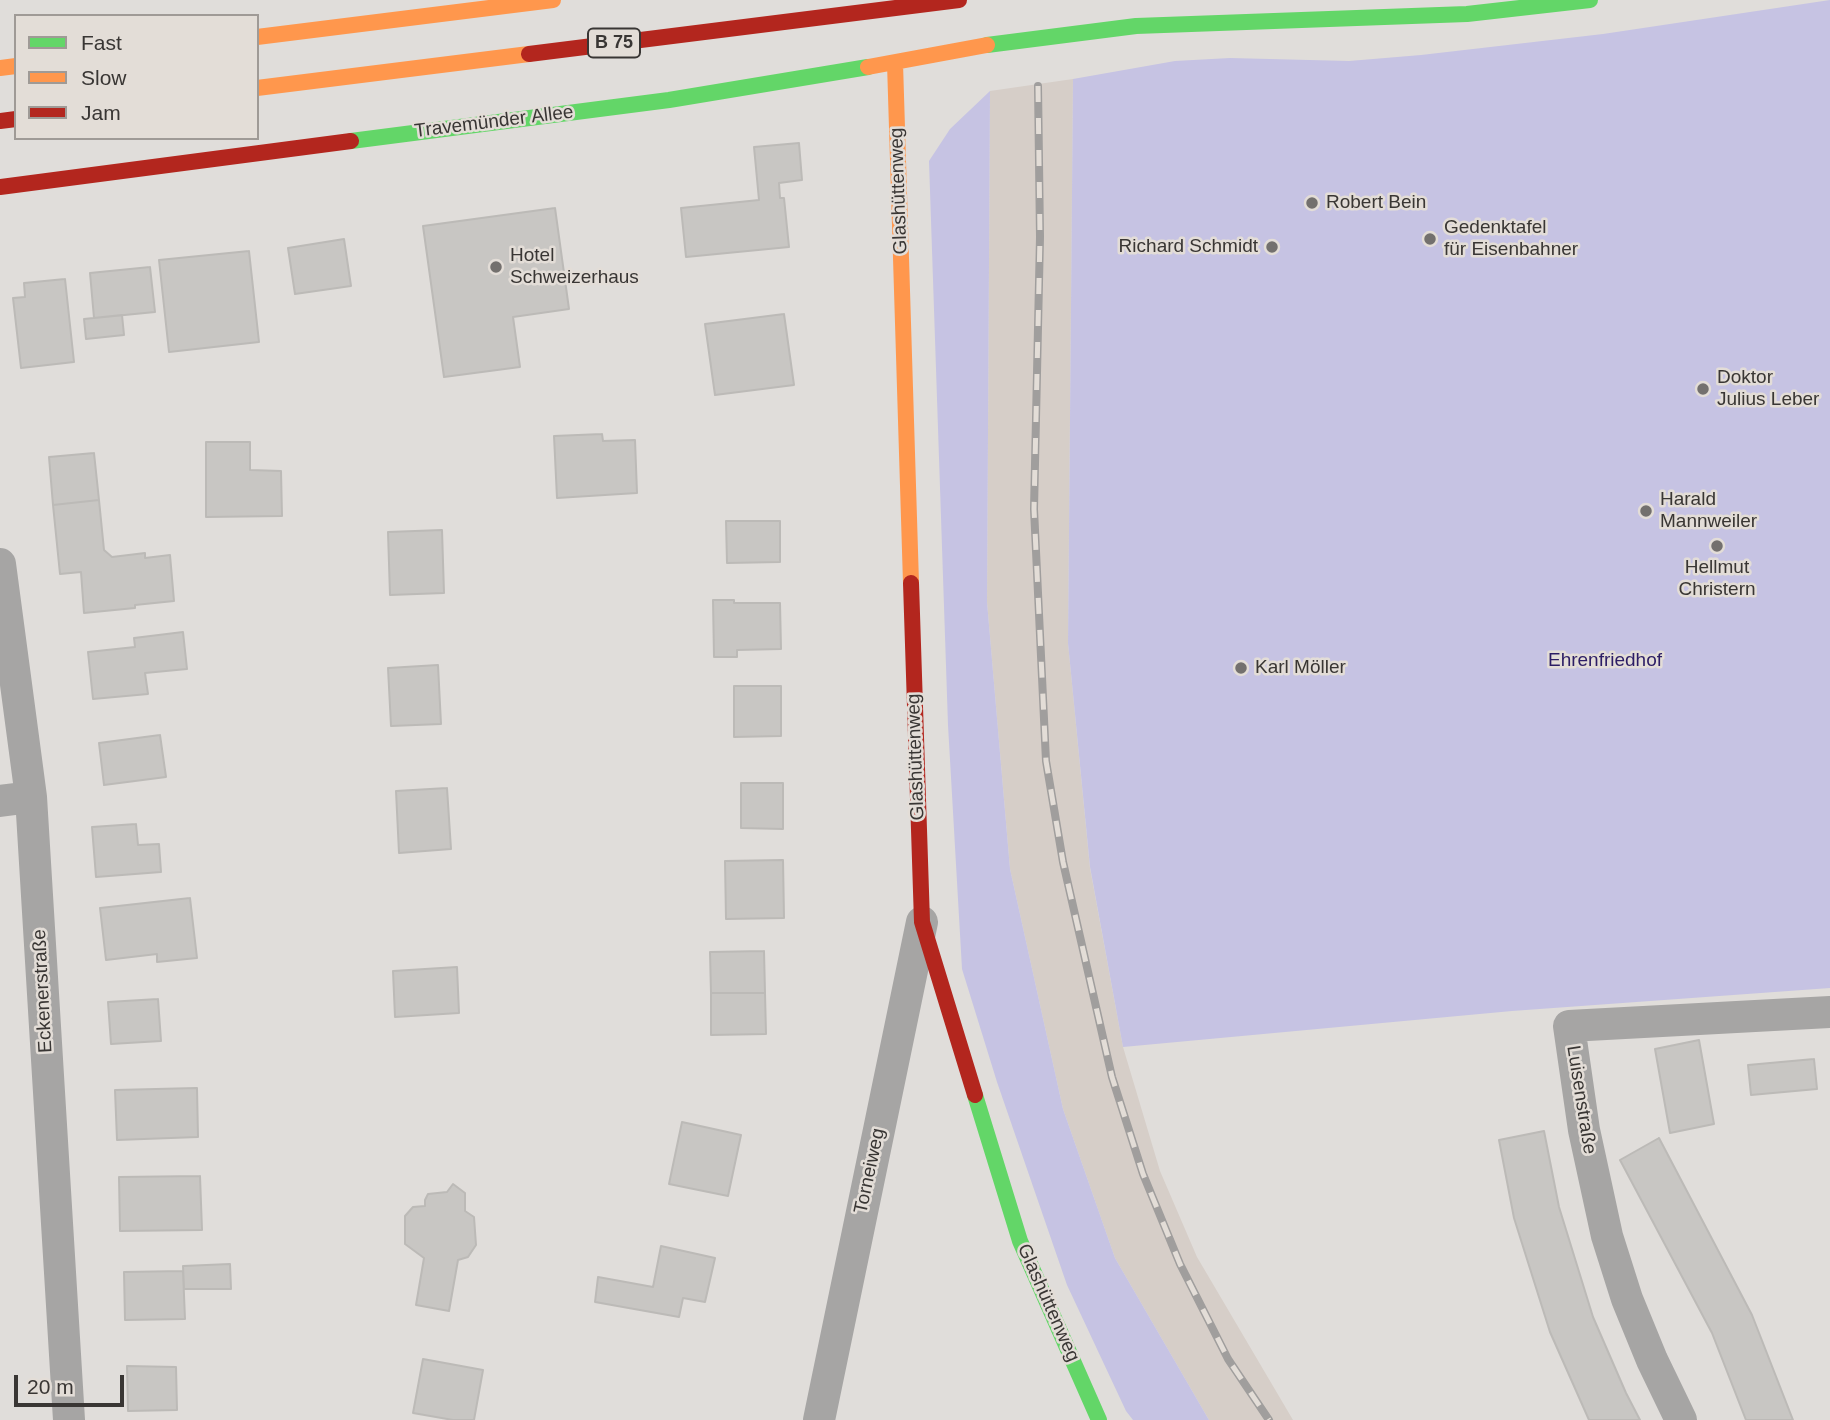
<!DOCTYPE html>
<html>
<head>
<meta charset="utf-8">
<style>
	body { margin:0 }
	#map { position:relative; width:1830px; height:1420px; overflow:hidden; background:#e0ddda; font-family:Helvetica,sans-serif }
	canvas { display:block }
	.legend { position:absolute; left:14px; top:14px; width:245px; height:126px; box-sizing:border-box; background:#e3ddd7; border:2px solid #9f9a96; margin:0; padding:9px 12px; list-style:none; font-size:21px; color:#393634 }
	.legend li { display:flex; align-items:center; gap:14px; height:35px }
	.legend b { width:35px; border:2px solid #9f9a96 }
	.scale { position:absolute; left:14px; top:1375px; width:110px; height:32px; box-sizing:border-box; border:4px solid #393634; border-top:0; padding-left:9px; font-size:21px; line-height:24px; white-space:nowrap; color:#393634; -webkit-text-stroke:5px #e3ddd7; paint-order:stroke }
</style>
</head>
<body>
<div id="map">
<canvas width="1830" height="1420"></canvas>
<ul class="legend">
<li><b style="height:9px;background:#63d668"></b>Fast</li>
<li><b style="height:9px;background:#ff974d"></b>Slow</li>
<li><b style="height:9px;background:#b3261e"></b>Jam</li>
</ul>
<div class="scale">20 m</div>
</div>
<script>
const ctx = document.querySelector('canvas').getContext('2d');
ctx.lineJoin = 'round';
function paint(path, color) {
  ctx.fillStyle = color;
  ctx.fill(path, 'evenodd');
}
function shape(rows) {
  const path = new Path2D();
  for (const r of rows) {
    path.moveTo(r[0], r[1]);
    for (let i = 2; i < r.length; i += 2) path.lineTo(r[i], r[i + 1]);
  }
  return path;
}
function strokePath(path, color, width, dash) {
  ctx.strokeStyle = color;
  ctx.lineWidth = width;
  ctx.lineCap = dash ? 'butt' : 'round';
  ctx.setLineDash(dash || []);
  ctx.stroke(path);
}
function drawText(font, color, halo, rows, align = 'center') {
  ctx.font = font + ' Helvetica,sans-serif';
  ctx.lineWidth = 5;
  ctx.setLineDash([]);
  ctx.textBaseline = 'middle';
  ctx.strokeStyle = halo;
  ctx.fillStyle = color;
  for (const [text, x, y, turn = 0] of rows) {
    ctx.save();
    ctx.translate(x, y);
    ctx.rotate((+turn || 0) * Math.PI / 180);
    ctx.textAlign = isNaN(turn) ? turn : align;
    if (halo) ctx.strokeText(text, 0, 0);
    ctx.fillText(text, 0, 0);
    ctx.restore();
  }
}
paint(shape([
	[1073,79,1068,643,1090,868,1123,1047,1160,1171,1197,1257,1293,1420,1209,1420,1115,1258,1063,1109,1010,869,987,602,990,91]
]), '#d6cec8');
paint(shape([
	[1830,0,1830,988,1512,1011,1123,1047,1090,867,1068,643,1073,79,1175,61,1230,58,1349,61,1421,55,1603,34],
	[990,91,987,602,1010,869,1063,1109,1115,1258,1209,1420,1133,1420,1126,1411,1067,1285,997,1082,962,969,948,725,929,161,950,129]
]), '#c6c3e3');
const building = shape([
	[799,143,802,180,779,183,780,198,784,198,789,247,686,257,681,208,759,200,754,147,799,143],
	[555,208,569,309,513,317,520,367,444,377,423,226,555,208],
	[344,239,351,286,295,294,288,248,344,239],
	[249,251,259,342,169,352,159,260,249,251],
	[150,267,155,312,94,318,90,273,150,267],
	[65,279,74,362,21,368,13,298,25,297,24,283,65,279],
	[784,314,794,385,715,395,705,324,784,314],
	[122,315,124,335,86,339,84,319,122,315],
	[602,434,603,441,635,440,637,493,557,498,554,436,602,434],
	[206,442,250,442,250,470,281,471,282,516,206,517,206,442],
	[94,453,99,500,53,505,49,457,94,453],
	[99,500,104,550,112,557,145,553,145,558,170,555,174,601,135,605,135,608,84,613,81,572,60,574,53,505,99,500],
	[726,521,780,521,780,562,727,563,726,521],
	[442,530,444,593,390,595,388,532,442,530],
	[713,600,734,600,734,603,780,603,781,649,737,650,737,657,714,657,713,600],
	[183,632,187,669,145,673,148,694,93,699,88,652,135,647,134,638,183,632],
	[438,665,441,724,391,726,388,668,438,665],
	[734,686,781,686,781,736,734,737,734,686],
	[160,735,166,777,104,785,99,743,160,735],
	[741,783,783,783,783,829,741,828,741,783],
	[447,788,451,849,399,853,396,791,447,788],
	[136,824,138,845,159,844,161,872,96,877,92,827,136,824],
	[783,860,784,918,726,919,725,861,783,860],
	[190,898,197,958,157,962,157,954,106,960,100,908,190,898],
	[764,951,765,993,711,993,710,952,764,951],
	[457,967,459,1013,395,1017,393,971,457,967],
	[711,993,765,993,766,1034,711,1035,711,993],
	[158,999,161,1041,111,1044,108,1002,158,999],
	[1699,1040,1714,1124,1670,1133,1655,1049,1699,1040],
	[1814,1059,1817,1089,1751,1095,1748,1065,1814,1059],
	[197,1088,198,1137,117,1140,115,1090,197,1088],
	[682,1122,741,1135,728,1196,669,1184,682,1122],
	[1544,1131,1559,1207,1593,1317,1626,1393,1640,1420,1589,1420,1550,1332,1514,1218,1499,1140,1544,1131],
	[1659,1138,1752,1315,1793,1420,1746,1420,1712,1333,1620,1160,1659,1138],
	[200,1176,202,1230,120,1231,119,1177,200,1176],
	[453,1184,465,1193,465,1211,474,1217,476,1245,468,1257,458,1260,449,1311,416,1305,424,1258,405,1244,405,1216,413,1207,425,1206,425,1200,428,1194,447,1192,453,1184],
	[661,1246,715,1258,705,1302,683,1298,679,1317,595,1302,598,1277,653,1287,661,1246],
	[230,1264,231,1289,184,1289,183,1266,230,1264],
	[183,1271,185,1319,125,1320,124,1272,183,1271],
	[423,1359,483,1370,474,1420,453,1420,413,1413,423,1359],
	[127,1366,176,1367,177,1410,128,1411,127,1366]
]);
paint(building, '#c8c6c3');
strokePath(building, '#bcbab7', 2);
strokePath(shape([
	[0,564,31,797,69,1420],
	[0,801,31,797],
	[819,1420,922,922],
	[1681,1420,1652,1360,1627,1299,1607,1236,1584,1130,1569,1026,1830,1012]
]), '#a6a5a4', 32);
strokePath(shape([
	[987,45,1136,26,1467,14,1590,0],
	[351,141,669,100,868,67],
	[975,1095,1020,1241,1099,1420]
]), '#63d668', 16);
strokePath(shape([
	[257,37,553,0],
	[895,63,911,583],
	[868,67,987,45],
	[0,68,16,66],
	[257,88,529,54]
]), '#ff974d', 16);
strokePath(shape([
	[529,54,959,0],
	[0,121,16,119],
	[0,187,351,141],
	[911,583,922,922,975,1095]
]), '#b3261e', 16);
const rail = shape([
	[1038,86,1040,237,1034,509,1046,761,1063,862,1112,1077,1143,1174,1180,1264,1228,1359,1269,1420]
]);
strokePath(rail, '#a09e9d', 8);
strokePath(rail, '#e3ddd7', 5, [16]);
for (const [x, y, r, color] of [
	[1312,203,7,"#73706e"],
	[1430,239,7,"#73706e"],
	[1272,247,7,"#73706e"],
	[496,267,7,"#73706e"],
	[1703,389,7,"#73706e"],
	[1646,511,7,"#73706e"],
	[1717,546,7,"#73706e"],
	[1241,668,7,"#73706e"]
]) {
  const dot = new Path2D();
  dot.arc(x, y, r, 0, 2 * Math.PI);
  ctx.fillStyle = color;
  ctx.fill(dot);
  strokePath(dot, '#e3ddd7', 2.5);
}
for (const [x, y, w] of [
	[614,43,52]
]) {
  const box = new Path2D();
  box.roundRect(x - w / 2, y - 14.5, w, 29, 5);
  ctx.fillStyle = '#e3ddd7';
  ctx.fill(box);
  strokePath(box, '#393634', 2);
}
drawText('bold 18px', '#393634', null, [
	["B 75",614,43]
]);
drawText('19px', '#393634', '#e3ddd7', [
	["Travemünder Allee",494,122,-7],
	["Glashüttenweg",899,191,-92],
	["Glashüttenweg",916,757,-92],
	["Eckenerstraße",43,991,-93],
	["Luisenstraße",1581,1100,81],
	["Torneiweg",870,1171,-78],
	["Glashüttenweg",1048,1303,66]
]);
drawText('19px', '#393634', '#e3ddd7', [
	["Robert Bein",1326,203],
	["Gedenktafel",1444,228],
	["für Eisenbahner",1444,250],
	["Richard Schmidt",1258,247,"right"],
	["Hotel",510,256],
	["Schweizerhaus",510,278],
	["Doktor",1717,378],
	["Julius Leber",1717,400],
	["Harald",1660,500],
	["Mannweiler",1660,522],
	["Hellmut",1717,568,"center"],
	["Christern",1717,590,"center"],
	["Karl Möller",1255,668]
], 'left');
drawText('19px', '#2c1d65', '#e3ddd7', [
	["Ehrenfriedhof",1605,661]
]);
</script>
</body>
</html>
